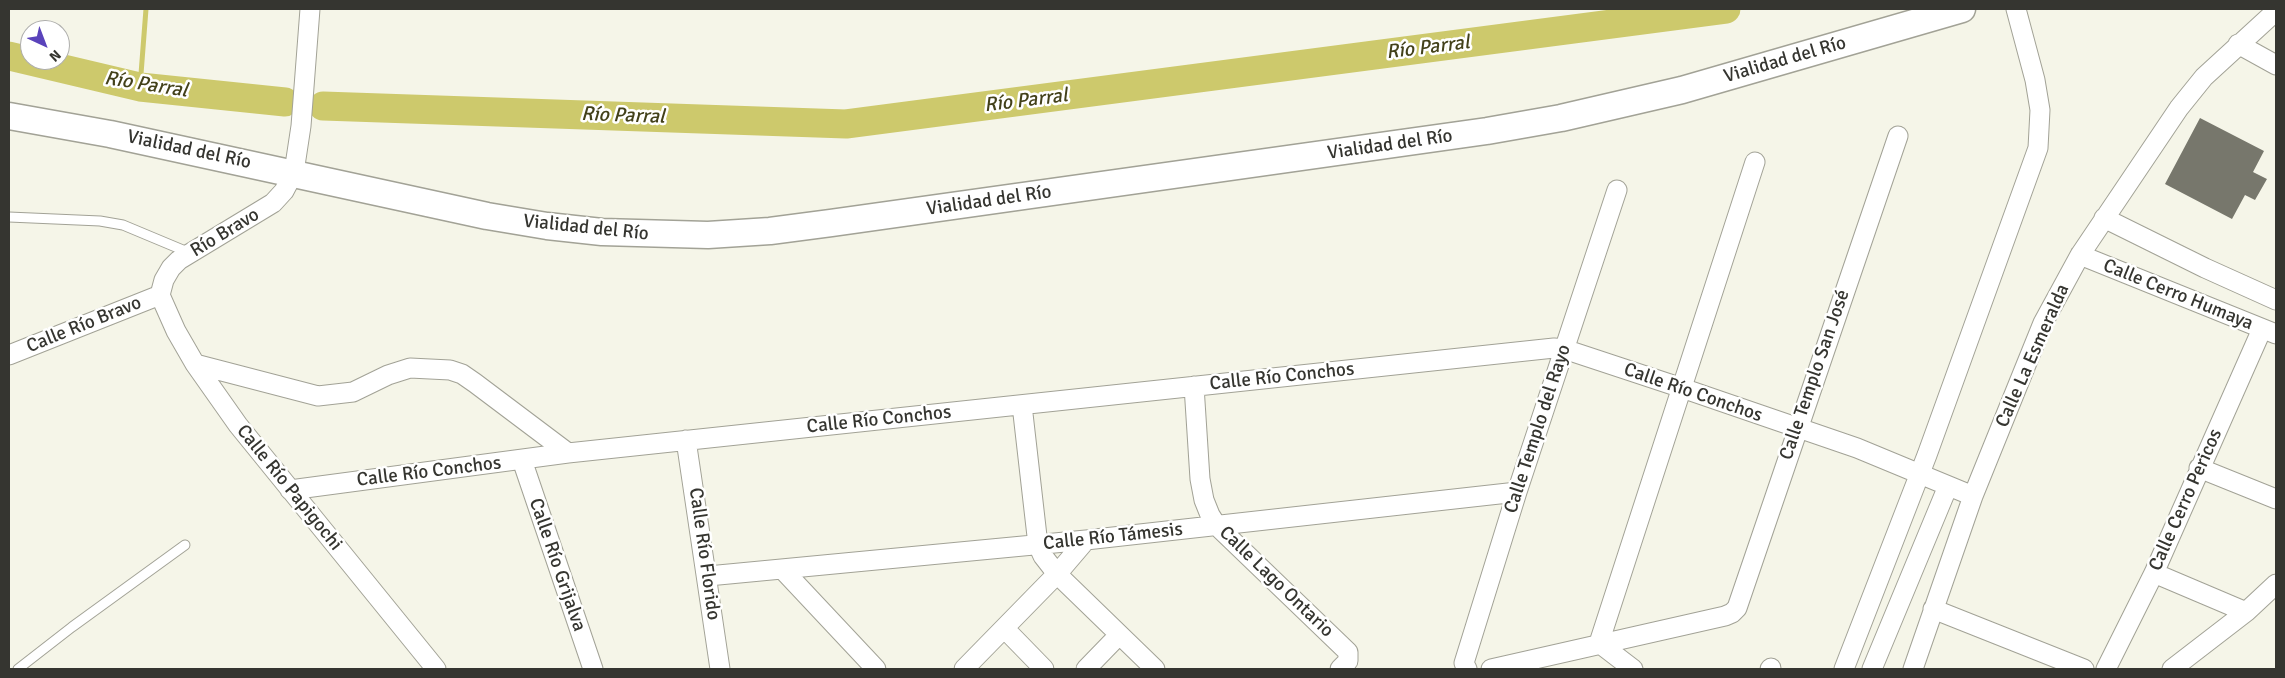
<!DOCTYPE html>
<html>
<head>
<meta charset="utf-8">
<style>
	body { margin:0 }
	#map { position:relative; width:2285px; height:678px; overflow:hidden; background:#f5f5e8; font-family:Signika,sans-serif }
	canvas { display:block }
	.frame { position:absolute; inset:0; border:10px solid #353530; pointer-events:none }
	.north { position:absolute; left:20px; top:20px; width:50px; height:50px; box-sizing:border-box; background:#fff; border:1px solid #aeaeac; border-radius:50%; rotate:137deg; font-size:14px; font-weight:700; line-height:20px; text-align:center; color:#353530 }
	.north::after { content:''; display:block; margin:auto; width:18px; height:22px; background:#5a43bb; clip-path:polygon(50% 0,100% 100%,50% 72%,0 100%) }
</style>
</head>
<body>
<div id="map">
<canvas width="2285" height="678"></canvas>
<div class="frame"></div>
<div class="north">N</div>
</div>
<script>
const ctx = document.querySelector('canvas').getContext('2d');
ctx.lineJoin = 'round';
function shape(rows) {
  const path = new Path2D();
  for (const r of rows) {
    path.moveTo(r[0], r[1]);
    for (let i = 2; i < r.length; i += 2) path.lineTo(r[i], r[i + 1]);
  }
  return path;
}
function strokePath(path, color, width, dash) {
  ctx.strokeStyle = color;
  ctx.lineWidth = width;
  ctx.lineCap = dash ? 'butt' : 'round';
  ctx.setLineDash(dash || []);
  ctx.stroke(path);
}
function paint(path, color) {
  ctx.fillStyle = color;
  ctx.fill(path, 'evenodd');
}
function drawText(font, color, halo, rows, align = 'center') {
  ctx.font = font + ' Signika,sans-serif';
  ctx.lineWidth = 5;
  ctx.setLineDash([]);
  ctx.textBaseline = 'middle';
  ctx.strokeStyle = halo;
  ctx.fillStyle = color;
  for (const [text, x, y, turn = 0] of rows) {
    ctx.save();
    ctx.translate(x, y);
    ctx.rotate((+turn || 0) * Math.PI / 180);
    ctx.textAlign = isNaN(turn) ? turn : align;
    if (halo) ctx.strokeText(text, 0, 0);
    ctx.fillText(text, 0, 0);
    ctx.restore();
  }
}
strokePath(shape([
	[140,87,146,9]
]), '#cdc96c', 5);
strokePath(shape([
	[9,56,140,87,285,102],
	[323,106,846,124,1726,9]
]), '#cdc96c', 29);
paint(shape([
	[2200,118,2264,151,2253,172,2267,179,2255,200,2245,195,2232,219,2165,184]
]), '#77776c');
const service = shape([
	[9,217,100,221,123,225,190,253],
	[18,669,72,627,185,545]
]);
const minor = shape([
	[2238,44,2276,65],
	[2104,218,2205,268,2276,300],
	[2080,255,2276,334],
	[160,295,176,331,195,364,238,425,436,669],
	[160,295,164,280,171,268,179,260,273,203,284,191,294,172,301,126,310,9],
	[9,355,160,295],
	[195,364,318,396,353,392,388,375,410,368,450,370,462,374,475,383,568,453],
	[1194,386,1200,479,1204,500,1210,515,1217,526,1348,652,1348,661,1340,669],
	[1022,405,1038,545,1043,556,1057,574,1155,669],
	[686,440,720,669],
	[522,460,593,669],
	[2199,468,2276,499],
	[290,490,568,453,1554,348,1564,349,1682,388,1857,448,1973,496],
	[784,571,876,669],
	[2154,573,2246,612],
	[708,576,1086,540,1517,492],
	[1933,609,2084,669],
	[1005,629,1044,669],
	[964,669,1057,574,1086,540],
	[1086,669,1119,635],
	[1467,669,1464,663,1517,492,1617,190],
	[1491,669,1725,616,1732,613,1737,608,1898,136],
	[1633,669,1599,643,1755,162],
	[1770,669,1771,668],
	[1844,669,1927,455,2038,148,2040,110,2035,80,2016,9],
	[1872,669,1948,486],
	[1913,669,1973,496,2043,323,2080,255,2179,108,2204,77,2276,11],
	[2106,669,2154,573,2262,329],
	[2172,669,2246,612,2276,584]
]);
const secondary = shape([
	[9,116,110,134,487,216,547,226,602,232,708,235,770,231,831,223,1487,131,1561,118,1682,90,1962,9]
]);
strokePath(service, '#a2a296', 11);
strokePath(minor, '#a2a296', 21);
strokePath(secondary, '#a2a296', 29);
strokePath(service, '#fff', 9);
strokePath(minor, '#fff', 19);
strokePath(secondary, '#fff', 26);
drawText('19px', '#353530', '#fff', [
	["Vialidad del Río",1785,60,-16],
	["Vialidad del Río",1390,145,-8],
	["Vialidad del Río",189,150,12],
	["Vialidad del Río",989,201,-8],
	["Vialidad del Río",586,228,6],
	["Río Bravo",225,233,-31],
	["Calle Cerro Humaya",2178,295,22],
	["Calle Río Bravo",84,325,-22],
	["Calle La Esmeralda",2033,356,-66],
	["Calle Templo San José",1815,375,-71],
	["Calle Río Conchos",1282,377,-6],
	["Calle Río Conchos",1693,393,19],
	["Calle Río Conchos",879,420,-6],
	["Calle Templo del Rayo",1538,429,-72],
	["Calle Río Conchos",429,472,-7],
	["Calle Río Papigochi",289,488,51],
	["Calle Cerro Pericos",2186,500,-66],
	["Calle Río Támesis",1113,537,-6],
	["Calle Río Florido",704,554,82],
	["Calle Río Grijalva",557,565,71],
	["Calle Lago Ontario",1276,582,44]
]);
drawText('italic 20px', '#43411a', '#fff', [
	["Río Parral",1428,48,-7],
	["Río Parral",146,85,9],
	["Río Parral",1026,101,-7],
	["Río Parral",623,116,2]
]);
</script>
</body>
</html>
